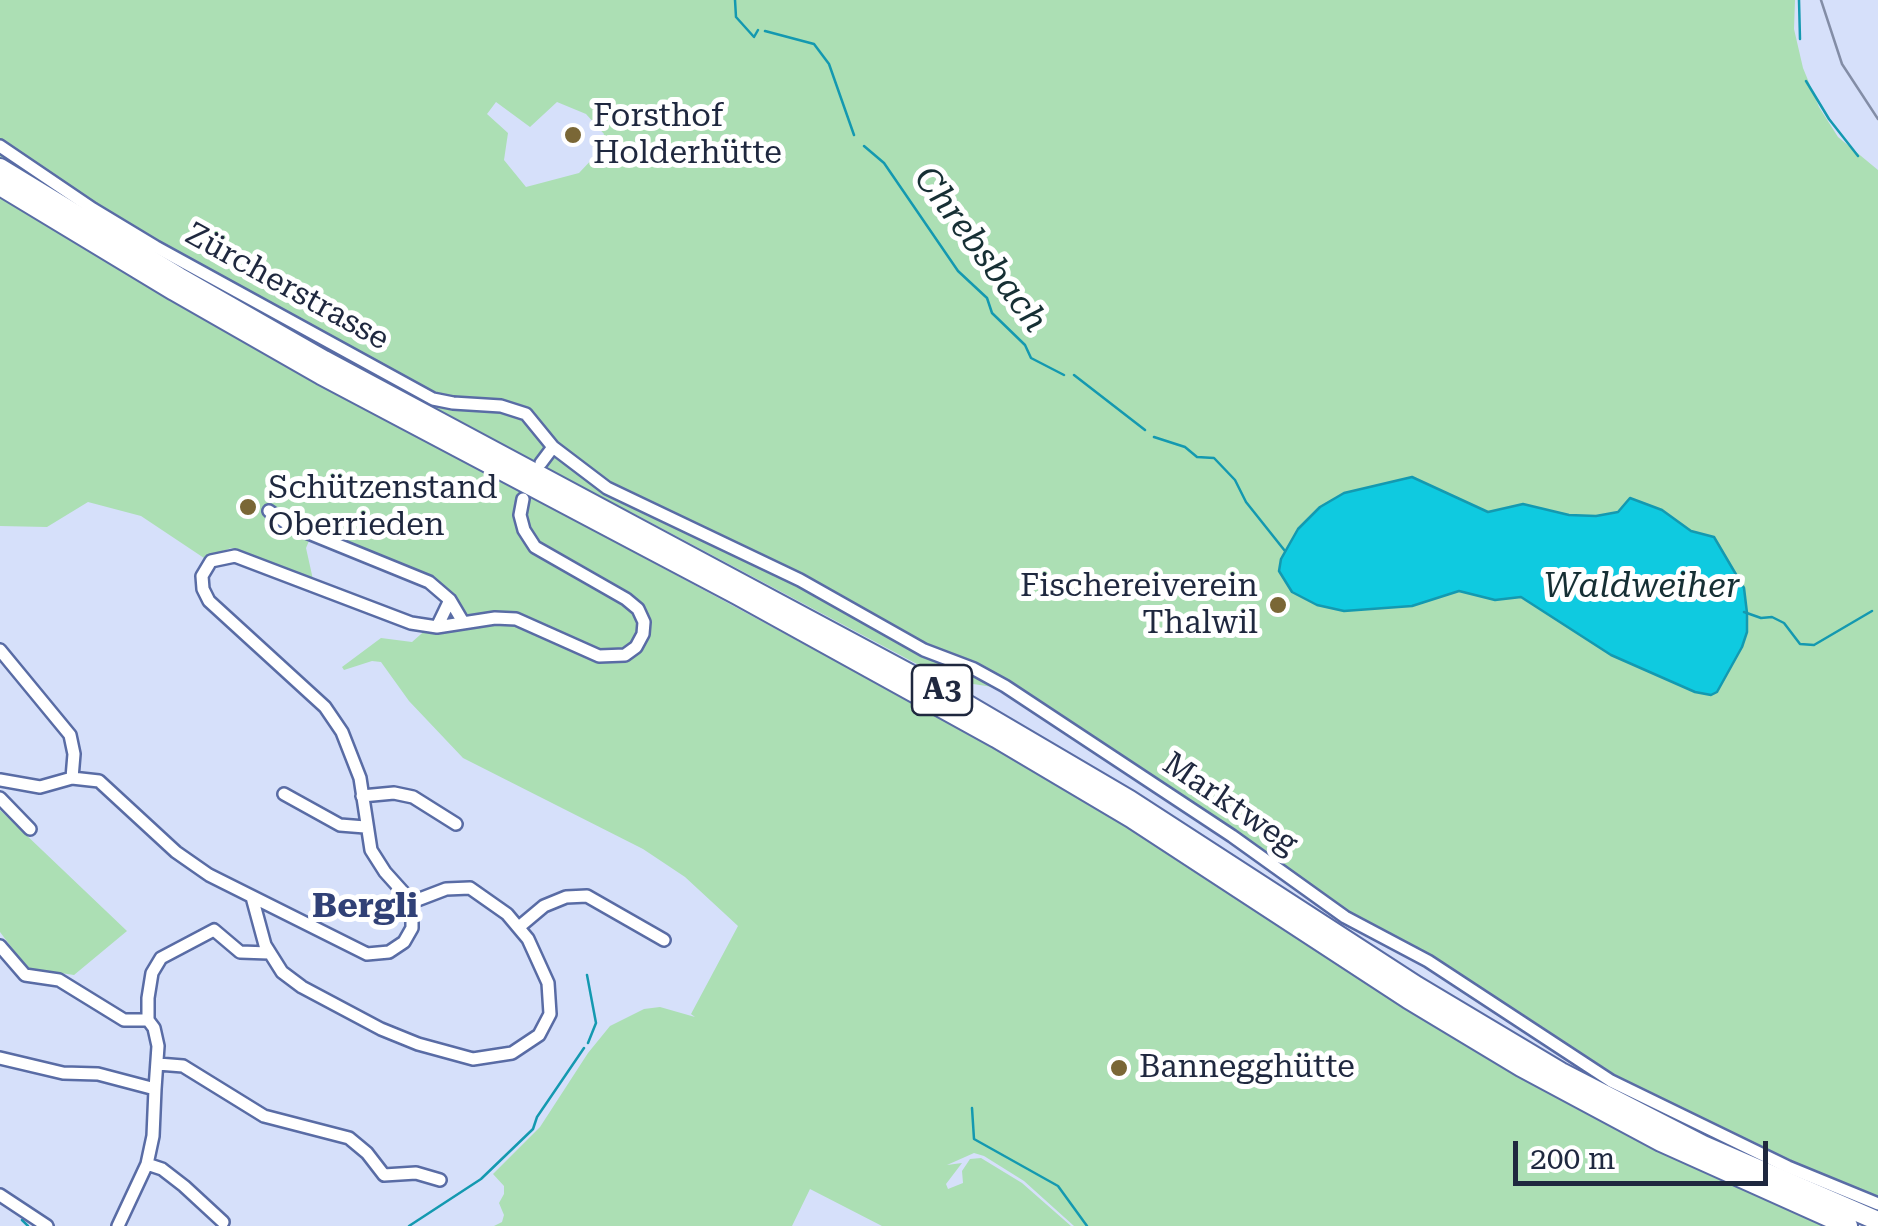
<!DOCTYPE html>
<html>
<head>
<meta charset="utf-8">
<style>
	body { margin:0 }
	#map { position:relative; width:1878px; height:1226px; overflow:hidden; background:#d6e0fa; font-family:"Roboto Serif",serif }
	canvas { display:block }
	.scale { position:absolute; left:1513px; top:1141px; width:255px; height:45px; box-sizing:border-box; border:5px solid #1f283f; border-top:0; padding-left:12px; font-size:30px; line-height:35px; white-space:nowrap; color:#1f283f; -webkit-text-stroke:8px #fff; paint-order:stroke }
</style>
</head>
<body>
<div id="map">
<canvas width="1878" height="1226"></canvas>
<div class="scale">200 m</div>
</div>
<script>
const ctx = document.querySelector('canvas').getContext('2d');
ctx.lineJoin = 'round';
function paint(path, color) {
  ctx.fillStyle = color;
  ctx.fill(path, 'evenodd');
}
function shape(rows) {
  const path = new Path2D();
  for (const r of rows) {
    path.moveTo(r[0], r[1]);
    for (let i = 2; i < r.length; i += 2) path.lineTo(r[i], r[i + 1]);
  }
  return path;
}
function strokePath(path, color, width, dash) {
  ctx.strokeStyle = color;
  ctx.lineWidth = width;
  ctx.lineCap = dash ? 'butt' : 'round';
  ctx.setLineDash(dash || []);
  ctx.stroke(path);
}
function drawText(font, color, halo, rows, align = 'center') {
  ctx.font = font + ' "Roboto Serif",serif';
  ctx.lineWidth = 10;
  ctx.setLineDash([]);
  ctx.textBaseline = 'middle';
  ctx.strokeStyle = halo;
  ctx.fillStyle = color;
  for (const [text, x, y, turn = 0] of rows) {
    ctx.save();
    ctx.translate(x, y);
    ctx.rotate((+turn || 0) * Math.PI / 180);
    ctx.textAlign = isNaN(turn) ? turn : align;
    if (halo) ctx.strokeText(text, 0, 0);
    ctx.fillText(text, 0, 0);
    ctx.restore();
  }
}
paint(shape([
	[0,0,1795,0,1794,29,1803,68,1819,107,1838,137,1878,170,1878,1200,1640,1091,1483,988,1340,907,1019,691,947,680,629,511,613,541,991,745,1111,817,1461,1042,1575,1108,1685,1163,1826,1226,1074,1226,1024,1181,984,1156,974,1153,947,1165,962,1163,946,1184,948,1189,963,1183,962,1171,970,1159,981,1158,1022,1183,1071,1226,882,1226,810,1189,792,1226,494,1226,502,1222,504,1215,499,1203,504,1194,504,1186,493,1174,540,1127,588,1053,610,1026,644,1009,660,1007,695,1017,691,1014,738,926,685,877,643,849,463,758,409,701,381,662,372,661,344,670,342,667,381,638,412,642,429,627,463,622,441,591,312,534,306,548,314,584,231,548,204,558,141,516,88,502,47,527,0,526],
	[496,102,530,127,557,102,586,114,604,134,596,155,579,173,526,187,504,160,508,133,487,114],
	[1412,477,1488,512,1523,504,1569,515,1596,516,1662,510,1691,531,1714,537,1747,613,1747,632,1742,647,1717,692,1696,692,1611,655,1521,597,1495,600,1459,591,1412,606,1281,559,1298,529,1320,507,1344,493],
	[0,810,127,931,74,975,27,968,0,932]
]), '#acdfb4');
const water = shape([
	[1412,477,1488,512,1523,504,1569,515,1596,516,1618,512,1630,498,1662,510,1691,531,1714,537,1744,588,1747,613,1747,632,1742,647,1717,692,1711,695,1695,692,1611,655,1521,597,1495,600,1459,591,1412,606,1344,611,1317,605,1292,592,1279,571,1281,559,1298,529,1320,507,1344,493,1412,477]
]);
paint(water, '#0fcae0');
strokePath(water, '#1499b0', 2.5);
strokePath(shape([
	[735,0,736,17,754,37,758,30],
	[1799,0,1800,39],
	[765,31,814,44,829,64,854,135],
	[1806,81,1829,119,1858,156],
	[864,146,884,163,958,271,987,298,992,313,1025,345,1031,358,1064,375],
	[1074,375,1145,430],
	[1154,437,1185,447,1197,457,1214,458,1235,480,1246,502,1285,551],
	[1744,612,1761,618,1772,617,1784,623,1800,644,1814,645,1872,611],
	[587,975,596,1023,588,1043],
	[972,1108,974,1139,1058,1186,1087,1226],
	[22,1220,28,1226],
	[409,1226,481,1179,533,1129,537,1117,584,1048]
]), '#1499b0', 2.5);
const minor = shape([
	[0,146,93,209,156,247,433,399,453,403,501,406,526,414,553,447,607,488,800,580,924,650,974,669,1005,686,1232,836,1345,917,1428,961,1611,1081,1788,1167,1878,1204],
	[541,463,553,447],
	[269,511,289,525,429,582,450,600,463,622],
	[437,627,450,600],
	[0,650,70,735,74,754,72,778],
	[0,780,40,787,72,778,99,781,176,852,209,875,367,954,389,952,404,942,412,928,412,902,385,872,371,850,360,778,342,732,325,707,209,601,203,589,202,576,211,561,235,556,411,623,437,627,495,618,516,619,599,656,625,655,636,647,643,634,644,622,638,609,626,599,535,547,524,530,520,515,523,499],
	[284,794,340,825,365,827],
	[362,796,394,793,413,797,456,824],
	[0,798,30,829],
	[252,897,265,945,282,972,302,987,381,1029,418,1044,473,1059,512,1053,539,1035,550,1014,548,983,528,939,507,914,470,888,446,889,412,902],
	[519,927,544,906,566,897,587,896,664,940],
	[0,946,25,975,59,980,124,1020,148,1020],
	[0,1058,63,1073,98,1074,155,1089,153,1136,147,1164,118,1226],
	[158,1064,183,1066,264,1116,349,1138,367,1153,384,1175,416,1173,440,1180],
	[155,1089,158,1046,154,1028,148,1020,148,998,152,973,161,958,214,930,240,952,269,953],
	[147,1164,162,1169,184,1186,223,1222],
	[0,1195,47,1226]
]);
const highway = shape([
	[0,168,179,277,324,360,970,706,1130,800,1417,986,1561,1072,1703,1145,1878,1221],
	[0,186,174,291,321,375,737,595,996,738,1131,818,1408,999,1521,1067,1661,1142,1848,1226]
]);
strokePath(minor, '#596ca5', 16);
strokePath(highway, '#596ca5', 22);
strokePath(minor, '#fff', 11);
strokePath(highway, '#fff', 18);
strokePath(shape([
	[1821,0,1842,64,1878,119]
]), '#838da6', 2.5);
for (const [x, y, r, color] of [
	[573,135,10,"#7a6736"],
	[248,507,10,"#7a6736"],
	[1278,605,10,"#7a6736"],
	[1119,1068,10,"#7a6736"]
]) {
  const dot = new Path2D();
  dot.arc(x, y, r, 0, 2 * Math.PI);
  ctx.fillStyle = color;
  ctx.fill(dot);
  strokePath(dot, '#fff', 4);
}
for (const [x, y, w] of [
	[942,690,60]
]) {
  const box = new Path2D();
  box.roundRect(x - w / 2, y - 25, w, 50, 8);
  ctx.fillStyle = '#fff';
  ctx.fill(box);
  strokePath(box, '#1f283f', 2.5);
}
drawText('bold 30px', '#1f283f', null, [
	["A3",942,690]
]);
drawText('32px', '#1f283f', '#fff', [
	["Forsthof",593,117],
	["Holderhütte",593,154],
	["Schützenstand",268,489],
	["Oberrieden",268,526],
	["Fischereiverein",1258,587,"right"],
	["Thalwil",1258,624,"right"],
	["Bannegghütte",1139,1068]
], 'left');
drawText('32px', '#1f283f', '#fff', [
	["Zürcherstrasse",287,287,29],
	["Marktweg",1230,804,34]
]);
drawText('italic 35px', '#162f34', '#fff', [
	["Chrebsbach",980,250,53],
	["Waldweiher",1642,587]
]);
drawText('bold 35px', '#314176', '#fff', [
	["Bergli",365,907]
]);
</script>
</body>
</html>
